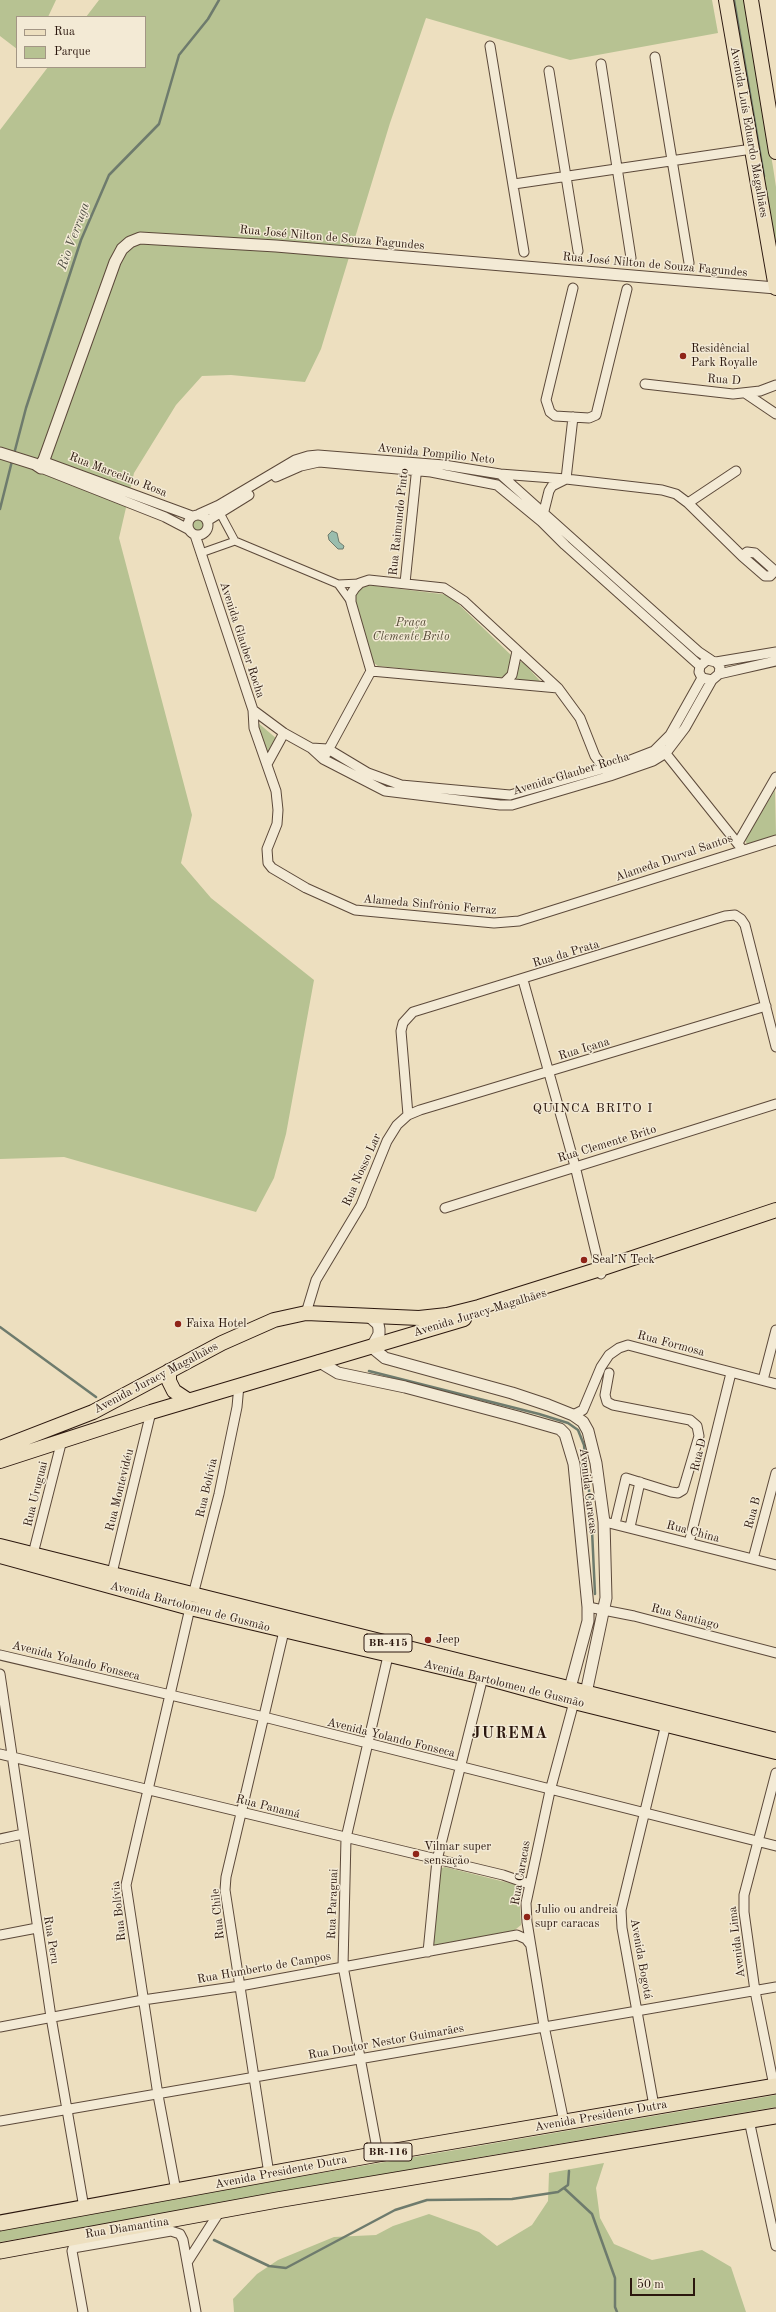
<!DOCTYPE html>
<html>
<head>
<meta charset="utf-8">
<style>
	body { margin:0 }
	#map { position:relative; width:776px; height:2312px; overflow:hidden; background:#eddfbf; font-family:"Old Standard TT",serif }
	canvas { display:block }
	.legend { position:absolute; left:16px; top:16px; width:130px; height:52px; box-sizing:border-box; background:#f3ead5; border:1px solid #a39685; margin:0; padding:5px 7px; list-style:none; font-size:12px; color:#2b170e }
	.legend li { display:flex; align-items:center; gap:8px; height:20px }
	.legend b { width:20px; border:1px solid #a39685 }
	.scale { position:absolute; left:630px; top:2278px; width:65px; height:18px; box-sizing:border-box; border:2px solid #2b170e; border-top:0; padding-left:5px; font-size:12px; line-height:14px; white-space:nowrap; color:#2b170e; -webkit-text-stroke:3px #f3ead5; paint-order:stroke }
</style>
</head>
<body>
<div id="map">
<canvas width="776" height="2312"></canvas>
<ul class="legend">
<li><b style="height:5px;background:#eddfbf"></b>Rua</li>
<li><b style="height:11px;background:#b7c292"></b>Parque</li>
</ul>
<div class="scale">50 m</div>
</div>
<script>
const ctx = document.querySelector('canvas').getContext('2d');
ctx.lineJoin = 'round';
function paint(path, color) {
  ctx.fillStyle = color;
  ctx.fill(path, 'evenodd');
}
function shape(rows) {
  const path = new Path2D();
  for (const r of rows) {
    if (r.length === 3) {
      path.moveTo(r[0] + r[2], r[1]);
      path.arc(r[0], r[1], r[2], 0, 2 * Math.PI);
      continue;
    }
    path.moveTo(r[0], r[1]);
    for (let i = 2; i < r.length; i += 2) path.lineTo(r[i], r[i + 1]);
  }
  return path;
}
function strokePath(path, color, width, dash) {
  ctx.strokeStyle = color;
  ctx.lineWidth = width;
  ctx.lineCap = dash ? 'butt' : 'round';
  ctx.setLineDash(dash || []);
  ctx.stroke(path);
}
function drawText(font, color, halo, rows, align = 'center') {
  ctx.font = font + ' "Old Standard TT",serif';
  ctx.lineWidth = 3;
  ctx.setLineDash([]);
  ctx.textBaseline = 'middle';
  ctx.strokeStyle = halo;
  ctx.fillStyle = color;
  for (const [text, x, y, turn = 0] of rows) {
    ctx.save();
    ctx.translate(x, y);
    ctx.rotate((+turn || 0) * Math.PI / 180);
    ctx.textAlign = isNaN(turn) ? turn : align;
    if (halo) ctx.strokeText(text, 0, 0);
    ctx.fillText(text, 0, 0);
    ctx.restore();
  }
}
paint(shape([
	[0,0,56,0,48,17,17,17,17,49,0,36],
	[99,0,712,0,718,33,570,60,426,18,390,123,321,349,305,382,231,375,202,376,176,405,134,473,119,538,192,815,181,863,211,898,314,980,286,1134,274,1178,256,1212,64,1157,0,1159,0,130,48,67,145,67,145,17,86,17],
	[729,0,744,0,773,167,776,187,776,279],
	[197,525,8],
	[368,585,449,595,511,655,514,661,508,674,500,678,378,666,371,661,352,601,359,588],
	[519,662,523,662,541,682,512,681,518,671],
	[257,722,277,739,268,754,264,754],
	[775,790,776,835,747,844,745,840],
	[445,1867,517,1885,519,1887,521,1925,511,1933,433,1946,438,1869],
	[776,2095,776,2107,469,2159,0,2242,0,2228],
	[604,2163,596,2188,600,2218,614,2244,652,2260,702,2250,731,2267,746,2312,234,2312,233,2299,257,2274,278,2260,334,2237,376,2235,393,2226,429,2214,479,2232,497,2246,532,2225,548,2201,549,2173]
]), '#b7c292');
const water = shape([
	[332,531,337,533,339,542,344,546,343,549,338,549,329,540,328,535,332,531]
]);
paint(water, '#9abdad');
strokePath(water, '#6e7b6d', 1);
strokePath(shape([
	[734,0,764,176],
	[14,454,26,408,81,240,109,175,159,124,179,55,208,19,219,0],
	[0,509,12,461],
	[0,1327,96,1397],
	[369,1371,539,1414,568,1423,578,1430,584,1445,591,1509,595,1594],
	[564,2188,592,2214,615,2278,615,2307,617,2312],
	[214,2240,269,2266,286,2268,395,2210,427,2200,512,2199,558,2192,568,2185,569,2171]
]), '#6e7b6d', 2.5);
const pedestrian = shape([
	[235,541,338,584],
	[201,553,235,541,220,513],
	[351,602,338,584,360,583]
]);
const minor = shape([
	[490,46,524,252],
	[655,57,689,263],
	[601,64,631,258],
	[549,71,578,251],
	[514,184,752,149],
	[573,288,546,400,550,412,555,416,589,418,596,415,627,289],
	[645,384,733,394,760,391,776,385],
	[745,393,776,414],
	[42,461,192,516],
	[41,468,165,517,188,529],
	[500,474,566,479,573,417],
	[276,477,301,466,319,462,431,472,497,485,542,522,565,545,700,666],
	[688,503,736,471],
	[199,514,219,505,295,460,308,456,318,455,444,465,500,474,672,628,699,652,711,660],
	[198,525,10],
	[543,515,549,491,552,486,566,479,662,490,676,494,688,503,742,556,765,576,770,576,774,572,774,570,755,553,747,552,742,556],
	[207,521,249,495],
	[195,535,253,710,284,733,311,748,323,759,385,791,500,805,512,805,610,776,653,761,666,753,685,728,712,680,719,674,720,667,716,662,707,660,700,666,699,672,702,678,712,680],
	[405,583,417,466],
	[716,662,776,652],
	[371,671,351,602,351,594,355,588,360,583,369,580,444,588,464,601,558,688,580,718,595,756,607,772],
	[371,671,558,688],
	[719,674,776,661],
	[504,683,512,675,517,651],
	[253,710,254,728,276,791,278,810,277,824,267,849,268,863,272,868,306,888,355,910,494,923,519,921,776,840],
	[311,748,328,749,368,773,401,785,510,795,623,763,654,751,670,735,702,678],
	[663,750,742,849],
	[326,754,371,671],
	[267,764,284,733],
	[738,843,776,777],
	[523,980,575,1166,601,1274],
	[408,1115,420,1110,766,1006],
	[445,1208,776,1104],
	[306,1313,316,1280,361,1205,387,1141,397,1125,408,1115,401,1031,403,1023,413,1012,725,916,735,915,741,919,745,925,776,1047],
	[609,1373,605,1395,607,1402,613,1405,690,1420,697,1426,699,1436,683,1490,678,1493,671,1492,626,1478,615,1524],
	[763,1380,776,1330],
	[573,1415,583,1410,601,1367,609,1355,619,1348,628,1345,776,1384],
	[609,1523,776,1565],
	[630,1527,640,1482],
	[689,1543,731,1373],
	[33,1554,62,1440],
	[753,1559,776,1473],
	[112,1573,151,1412],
	[193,1595,219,1494,237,1407,239,1385],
	[588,1607,634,1616,776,1653],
	[0,1655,264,1717,776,1846],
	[0,1674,51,2017,84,2208],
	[0,1754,503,1875,529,1884],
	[0,1839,23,1834],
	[0,1935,37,1928],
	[428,1952,437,1860,483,1677],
	[0,2027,143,2000,240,1986,517,1935,526,1939,530,1944],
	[774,2086,755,1991,744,1912,744,1895,776,1773],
	[654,2106,622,1928,621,1910,666,1724],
	[749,2120,776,2246],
	[0,2121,776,1987],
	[564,2122,544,2026,527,1922,526,1903,550,1791,574,1702],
	[378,2154,343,1966,346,1838,388,1656],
	[269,2174,225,1890,226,1877,284,1631],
	[176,2191,158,2095,126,1885,190,1608],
	[188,2261,220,2211],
	[83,2312,72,2251,73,2248,171,2231,180,2234,183,2240,196,2312]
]);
const tertiary = shape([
	[0,453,35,464,41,468,115,262,122,249,130,242,140,238,276,246,776,288],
	[370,1317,378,1324,379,1329,379,1334,373,1345,374,1349,385,1358,512,1393,548,1405,573,1415,583,1422,588,1431,596,1463,604,1522,606,1598,586,1693],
	[318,1361,338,1373,405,1387,518,1417,560,1429,565,1434,574,1464,588,1607,588,1621,570,1688]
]);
const primary = shape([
	[726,0,776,288],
	[751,0,776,152],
	[169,1371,169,1381,174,1391,189,1401],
	[0,1448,93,1412,222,1343,274,1320,306,1313,419,1318,447,1315,479,1307,600,1269,776,1210],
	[0,1461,151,1412,464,1319],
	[0,1546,776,1740],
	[0,1556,190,1608,483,1677,574,1702,776,1752]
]);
const trunk = shape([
	[0,2223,378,2154,776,2086],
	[0,2251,277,2200,776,2116]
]);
strokePath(pedestrian, '#5c493a', 9);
strokePath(minor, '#5c493a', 11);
strokePath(tertiary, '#5c493a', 13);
strokePath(primary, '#2b170e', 16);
strokePath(trunk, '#2b170e', 17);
strokePath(pedestrian, '#f3ead5', 7);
strokePath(minor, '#f3ead5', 9);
strokePath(tertiary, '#f3ead5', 11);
strokePath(primary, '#eddfbf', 14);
strokePath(trunk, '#eddfbf', 15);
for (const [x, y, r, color] of [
	[683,356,4,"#8f2418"],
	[584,1260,4,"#8f2418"],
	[178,1324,4,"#8f2418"],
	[428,1640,4,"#8f2418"],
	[416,1854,4,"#8f2418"],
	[527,1917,4,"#8f2418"]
]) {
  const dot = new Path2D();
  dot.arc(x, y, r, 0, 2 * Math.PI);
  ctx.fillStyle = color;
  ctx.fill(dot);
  strokePath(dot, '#f3ead5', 1.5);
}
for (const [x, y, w] of [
	[388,1643,48],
	[388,2152,48]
]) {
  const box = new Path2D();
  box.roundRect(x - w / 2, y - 9, w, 18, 3);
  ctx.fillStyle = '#f3ead5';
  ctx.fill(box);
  strokePath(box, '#2b170e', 1);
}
drawText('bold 11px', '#2b170e', null, [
	["BR-415",388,1643],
	["BR-116",388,2152]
]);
drawText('12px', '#2b170e', '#f3ead5', [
	["Avenida Luís Eduardo Magalhães",749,132,80],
	["Rua José Nilton de Souza Fagundes",332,238,5],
	["Rua José Nilton de Souza Fagundes",655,265,5],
	["Rua D",724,380,4],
	["Avenida Pompilio Neto",436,454,6],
	["Rua Marcelino Rosa",118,475,21],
	["Rua Raimundo Pinto",399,522,-84],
	["Avenida Glauber Rocha",242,640,72],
	["Avenida Glauber Rocha",571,774,-17],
	["Alameda Durval Santos",674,858,-19],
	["Alameda Sinfrônio Ferraz",430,905,5],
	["Rua da Prata",566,954,-17],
	["Rua Içana",584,1049,-17],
	["Rua Clemente Brito",607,1144,-17],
	["Rua Nosso Lar",362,1170,-66],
	["Avenida Juracy Magalhães",480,1313,-17],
	["Rua Formosa",671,1344,15],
	["Avenida Juracy Magalhães",156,1378,-28],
	["Rua D",699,1455,-76],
	["Rua Bolívia",207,1488,-77],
	["Rua Montevidéu",120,1490,-76],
	["Avenida Caracas",588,1491,83],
	["Rua Uruguai",36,1494,-76],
	["Rua B",753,1513,-75],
	["Rua China",693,1532,15],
	["Avenida Bartolomeu de Gusmão",190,1607,15],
	["Rua Santiago",685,1617,15],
	["Avenida Yolando Fonseca",76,1661,14],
	["Avenida Bartolomeu de Gusmão",504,1684,14],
	["Avenida Yolando Fonseca",391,1738,14],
	["Rua Panamá",268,1807,14],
	["Rua Caracas",521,1873,-80],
	["Rua Paraguai",333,1904,-88],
	["Rua Bolívia",119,1911,-96],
	["Rua Chile",218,1914,-96],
	["Rua Peru",51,1940,81],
	["Avenida Lima",737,1942,-97],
	["Avenida Bogotá",641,1959,80],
	["Rua Humberto de Campos",264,1968,-10],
	["Rua Doutor Nestor Guimarães",386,2042,-10],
	["Avenida Presidente Dutra",601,2116,-10],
	["Avenida Presidente Dutra",281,2172,-11],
	["Rua Diamantina",127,2228,-9]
]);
drawText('12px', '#2b170e', '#f3ead5', [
	["Residêncial",691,349],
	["Park Royalle",691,363],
	["Seal N Teck",592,1260],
	["Faixa Hotel",186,1324],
	["Jeep",436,1640],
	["Vilmar super",424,1847],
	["sensação",424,1861],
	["Julio ou andreia",535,1910],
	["supr caracas",535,1924]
], 'left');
drawText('italic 12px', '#554a36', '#f3ead5', [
	["Praça",411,623],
	["Clemente Brito",411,637]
]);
drawText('italic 13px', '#525146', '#f3ead5', [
	["Rio Verruga",74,236,-70]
]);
ctx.letterSpacing = '1px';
drawText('13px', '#2b170e', '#f3ead5', [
	["QUINCA BRITO I",593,1109]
]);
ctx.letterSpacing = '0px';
ctx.letterSpacing = '1px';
drawText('bold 16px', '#2b170e', '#f3ead5', [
	["JUREMA",510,1734]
]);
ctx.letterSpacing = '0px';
</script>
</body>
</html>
